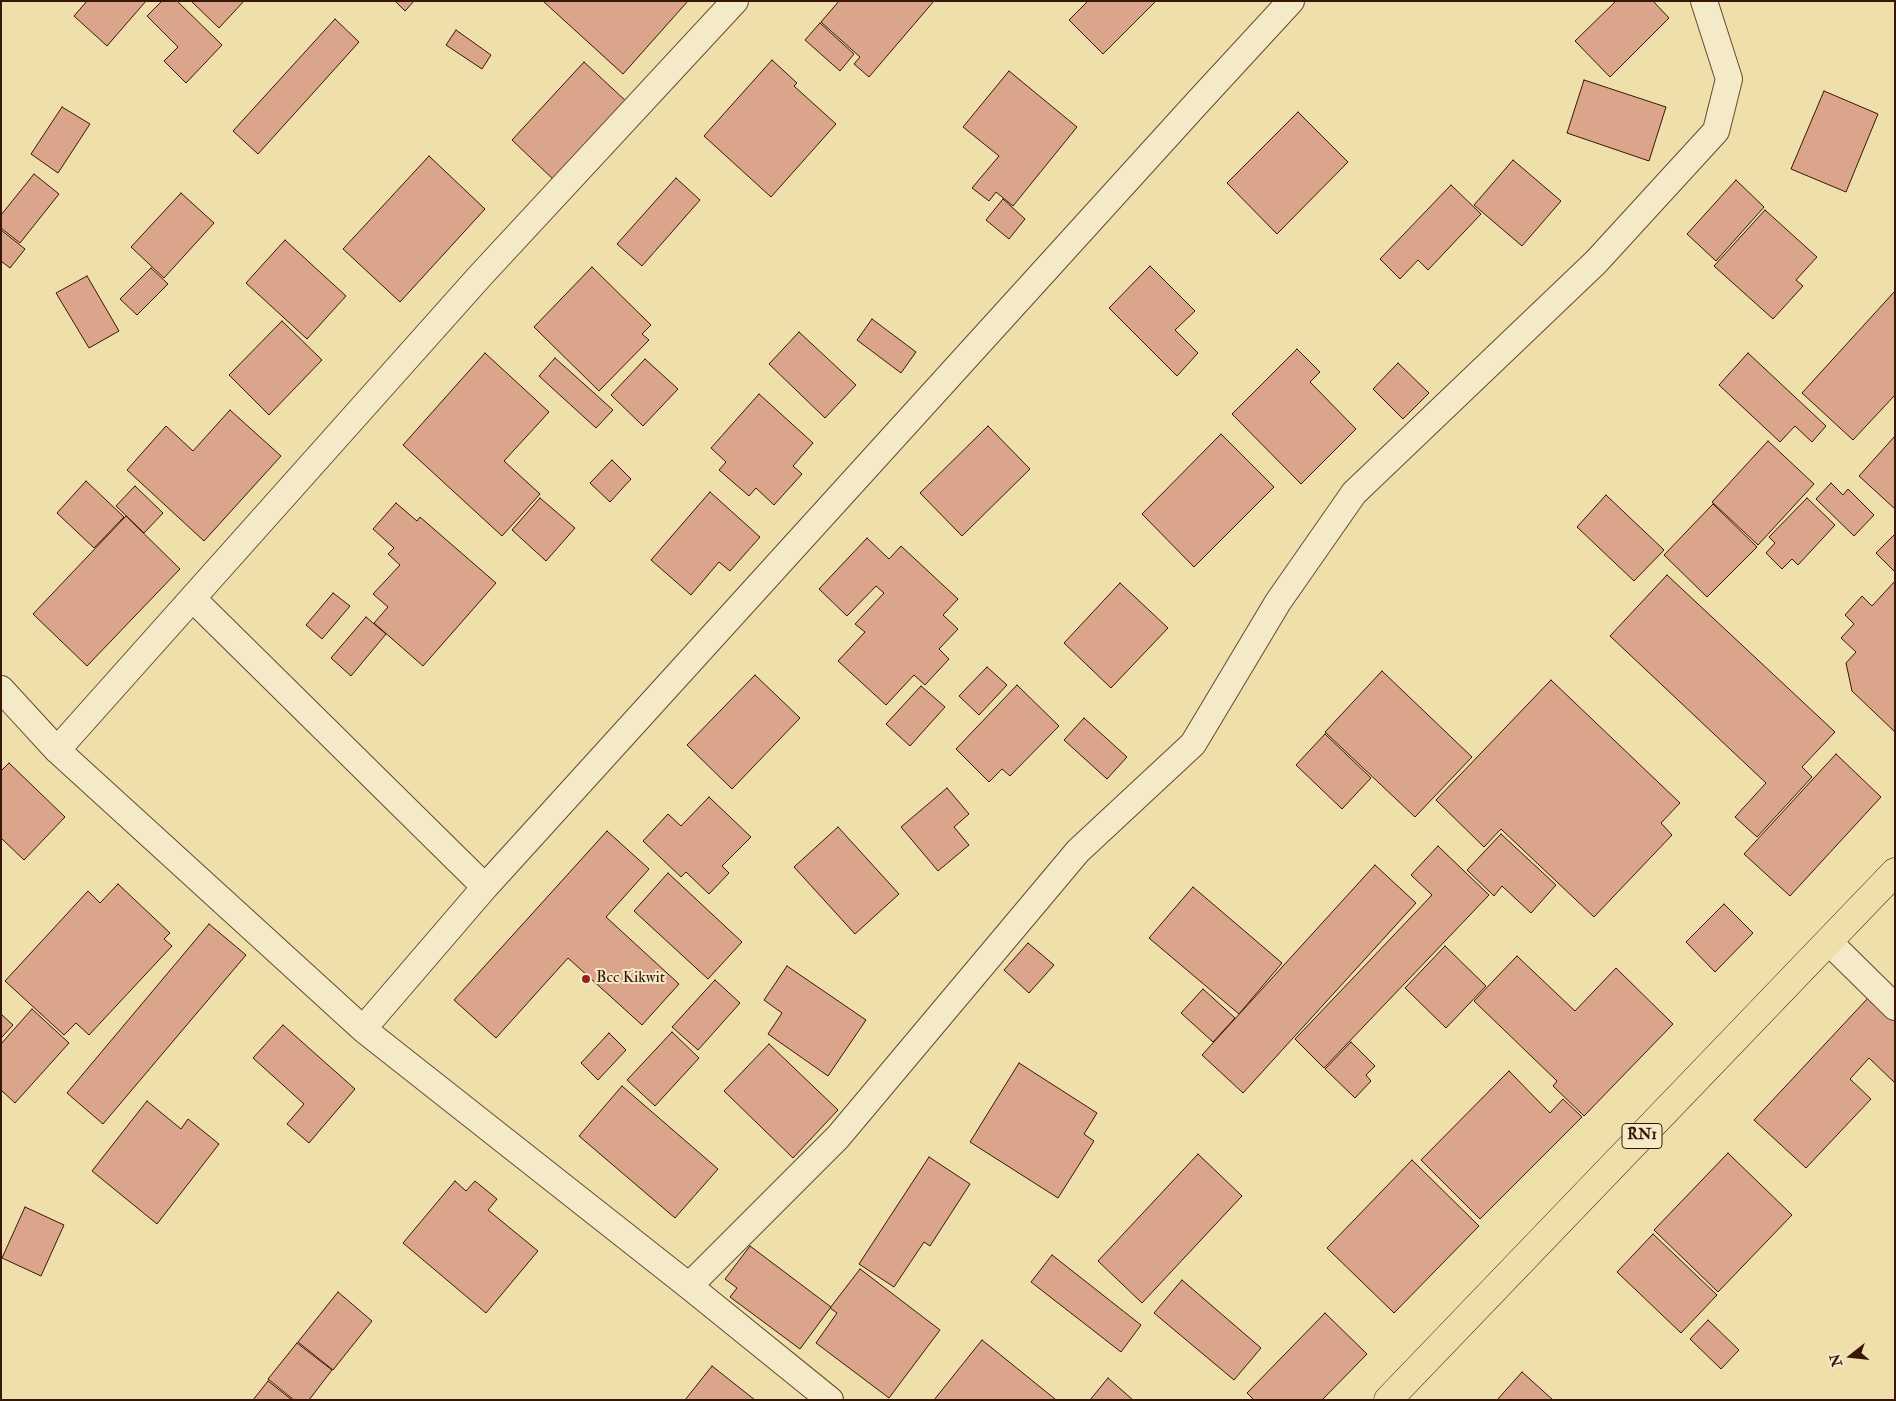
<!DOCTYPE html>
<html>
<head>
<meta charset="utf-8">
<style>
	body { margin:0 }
	#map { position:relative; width:1896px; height:1401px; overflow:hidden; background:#efdfab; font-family:"IM FELL Double Pica",serif }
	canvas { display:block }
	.frame { position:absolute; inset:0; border:2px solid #391708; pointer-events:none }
	.north { position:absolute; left:1826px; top:1331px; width:50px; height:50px; -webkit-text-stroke:4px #f5eac8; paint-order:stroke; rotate:254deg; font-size:14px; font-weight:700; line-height:20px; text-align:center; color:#391708 }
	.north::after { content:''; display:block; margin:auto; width:18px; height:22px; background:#391708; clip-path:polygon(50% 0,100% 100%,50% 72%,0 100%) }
</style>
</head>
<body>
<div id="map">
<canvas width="1896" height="1401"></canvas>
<div class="frame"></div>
<div class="north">N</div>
</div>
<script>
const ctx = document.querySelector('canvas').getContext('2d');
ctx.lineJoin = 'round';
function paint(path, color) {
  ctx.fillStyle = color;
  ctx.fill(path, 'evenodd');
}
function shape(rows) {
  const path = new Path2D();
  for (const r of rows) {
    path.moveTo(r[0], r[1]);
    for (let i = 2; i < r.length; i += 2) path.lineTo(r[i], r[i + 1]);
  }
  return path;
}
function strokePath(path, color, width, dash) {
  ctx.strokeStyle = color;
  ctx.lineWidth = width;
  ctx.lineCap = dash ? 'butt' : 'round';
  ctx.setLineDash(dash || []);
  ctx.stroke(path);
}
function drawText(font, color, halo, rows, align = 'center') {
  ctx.font = font + ' "IM FELL Double Pica",serif';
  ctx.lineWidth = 4;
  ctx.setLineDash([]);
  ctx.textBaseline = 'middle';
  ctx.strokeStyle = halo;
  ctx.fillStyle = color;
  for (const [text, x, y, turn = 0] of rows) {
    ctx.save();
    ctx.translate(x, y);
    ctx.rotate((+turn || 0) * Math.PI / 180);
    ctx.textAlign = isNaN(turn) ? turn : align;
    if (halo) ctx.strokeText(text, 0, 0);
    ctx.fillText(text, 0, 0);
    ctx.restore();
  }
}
const building = shape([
	[87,1,146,1,107,46,74,16,87,1],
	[162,1,177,1,222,45,186,83,164,61,178,47,147,16,162,1],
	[191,1,244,1,219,28,191,1],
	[395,1,414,1,405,11,395,1],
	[545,1,688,1,623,74,544,2,545,1],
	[839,1,934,1,869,77,854,64,860,57,821,22,839,1],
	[1088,1,1156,1,1103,54,1069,20,1088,1],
	[1616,1,1653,1,1669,18,1610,77,1575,41,1616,1],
	[335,19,359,42,258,154,233,131,335,19],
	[820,23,854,54,840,71,805,40,820,23],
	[456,30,491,55,482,69,446,45,456,30],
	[772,60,797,83,794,86,836,124,771,197,704,136,772,60],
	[584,62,628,103,555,181,512,140,584,62],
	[1009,71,1077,127,1013,206,996,192,989,201,972,188,999,156,963,127,1009,71],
	[1584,80,1666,107,1649,161,1567,133,1584,80],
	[1824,91,1878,114,1846,192,1791,169,1824,91],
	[62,107,90,124,58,173,31,154,62,107],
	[1298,112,1348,162,1277,234,1227,183,1298,112],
	[429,156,485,209,400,302,343,249,429,156],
	[1513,160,1561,201,1522,246,1474,205,1513,160],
	[34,174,59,194,20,243,1,228,1,215,34,174],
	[676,178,700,200,642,266,617,244,676,178],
	[1736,180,1764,207,1716,261,1687,234,1736,180],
	[1451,185,1481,214,1428,270,1418,260,1400,279,1380,259,1451,185],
	[181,193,214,223,164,278,131,247,181,193],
	[1003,199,1025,219,1009,239,986,220,1003,199],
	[1765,210,1817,257,1796,280,1803,286,1773,319,1714,266,1765,210],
	[1,230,25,249,10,268,1,261,1,230],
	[285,240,346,296,307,339,246,283,285,240],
	[1150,266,1195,311,1175,330,1198,353,1177,376,1109,308,1150,266],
	[592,267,651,325,642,334,649,340,599,391,534,327,592,267],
	[151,268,168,284,137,315,120,299,151,268],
	[87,276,119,331,89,348,56,293,87,276],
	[1895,291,1895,395,1853,440,1802,393,1895,291],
	[872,319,916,352,901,373,857,340,872,319],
	[282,321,322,360,269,415,229,375,282,321],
	[799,332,856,385,825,418,769,364,799,332],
	[1297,349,1320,372,1310,382,1356,429,1301,484,1232,414,1297,349],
	[485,353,549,412,504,461,540,494,502,536,403,445,485,353],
	[1748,353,1826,426,1812,442,1795,426,1780,442,1719,385,1748,353],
	[555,358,613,410,596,428,539,376,555,358],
	[645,359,678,389,643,426,611,395,645,359],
	[1398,363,1429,393,1403,419,1373,389,1398,363],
	[759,394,813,443,793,466,802,474,774,505,756,488,749,496,719,470,726,462,711,448,759,394],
	[230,410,281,456,204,541,127,470,166,426,193,451,230,410],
	[988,426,1030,469,962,536,920,493,988,426],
	[1221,434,1274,487,1194,567,1142,514,1221,434],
	[1895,436,1895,509,1859,476,1895,436],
	[1768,441,1814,484,1758,545,1712,502,1768,441],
	[612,460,631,479,610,502,590,483,612,460],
	[86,481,124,517,94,548,57,513,86,481],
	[1831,483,1843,495,1848,489,1874,515,1854,536,1816,499,1831,483],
	[135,486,163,513,144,533,116,506,135,486],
	[710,492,760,537,730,571,719,562,691,595,651,560,710,492],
	[1606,495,1664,550,1634,581,1577,527,1606,495],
	[540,498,575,528,546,561,512,530,540,498],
	[1807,498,1835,525,1798,565,1792,559,1782,569,1766,553,1775,543,1769,537,1807,498],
	[396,503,417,521,420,517,496,583,423,666,374,623,388,607,373,594,400,565,388,554,394,548,373,529,396,503],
	[1713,504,1757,547,1707,597,1664,555,1713,504],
	[126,516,180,569,87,666,33,614,126,516],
	[1895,534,1895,572,1876,553,1895,534],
	[867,538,889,559,901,546,958,599,943,615,958,629,939,649,949,659,925,685,914,675,886,705,838,661,865,632,855,624,884,593,876,586,847,616,819,589,867,538],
	[1667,575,1835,732,1802,767,1812,777,1757,837,1735,817,1766,783,1610,636,1667,575],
	[1895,581,1895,732,1852,691,1846,663,1856,652,1841,638,1854,624,1845,615,1862,596,1872,606,1895,581],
	[1120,583,1168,628,1111,688,1064,643,1120,583],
	[333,593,350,606,322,639,306,625,333,593],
	[366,617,386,634,351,676,331,658,366,617],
	[987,667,1007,685,979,715,959,696,987,667],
	[1382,671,1472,757,1415,817,1325,732,1382,671],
	[755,675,800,718,732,789,687,745,755,675],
	[1551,680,1680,803,1661,823,1672,835,1594,917,1501,829,1484,847,1436,800,1551,680],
	[1017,685,1059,726,1010,776,1002,769,989,782,956,749,1017,685],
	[921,686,945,707,910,746,886,724,921,686],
	[1084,718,1127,757,1107,779,1064,740,1084,718],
	[1325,734,1371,778,1342,809,1296,765,1325,734],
	[1836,754,1881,797,1790,896,1744,854,1836,754],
	[9,763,65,817,24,860,1,838,1,771,9,763],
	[947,788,969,814,954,827,969,845,938,871,901,827,947,788],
	[709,797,751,837,722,866,729,873,709,894,686,872,681,877,643,841,668,814,681,826,709,797],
	[838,827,899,894,855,934,794,867,838,827],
	[607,831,649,869,606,917,679,984,642,1025,568,958,496,1038,454,1000,607,831],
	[1501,834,1556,885,1531,913,1502,886,1494,896,1467,870,1501,834],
	[1438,846,1489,895,1324,1068,1295,1039,1432,895,1411,875,1438,846],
	[1375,865,1416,903,1243,1093,1202,1055,1375,865],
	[668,873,742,942,708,979,634,911,668,873],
	[118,884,170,933,164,939,172,946,89,1035,76,1023,64,1035,5,981,88,891,100,903,118,884],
	[1193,887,1282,963,1239,1014,1149,938,1193,887],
	[1724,904,1753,933,1715,972,1686,942,1724,904],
	[209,924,246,955,103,1124,67,1093,209,924],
	[1028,943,1054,965,1029,993,1004,970,1028,943],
	[1445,946,1486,986,1446,1028,1405,988,1445,946],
	[1517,956,1575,1011,1616,968,1673,1024,1584,1116,1553,1086,1557,1081,1474,1001,1517,956],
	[787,966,866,1020,828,1076,768,1034,782,1013,764,1000,787,966],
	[715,980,740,1003,698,1050,672,1027,715,980],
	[1203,989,1235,1018,1213,1042,1181,1013,1203,989],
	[1869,997,1895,1022,1895,1083,1869,1058,1850,1079,1871,1099,1806,1168,1754,1120,1869,997],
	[32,1009,69,1043,15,1103,1,1090,1,1044,32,1009],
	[1,1014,13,1025,1,1038,1,1014],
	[283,1025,355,1089,309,1143,287,1124,304,1104,253,1058,283,1025],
	[672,1032,699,1058,655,1106,627,1080,672,1032],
	[609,1033,626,1050,598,1080,581,1063,609,1033],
	[1351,1042,1375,1066,1366,1075,1371,1081,1355,1098,1325,1069,1351,1042],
	[769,1044,838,1110,793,1158,724,1091,769,1044],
	[1019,1063,1097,1113,1084,1134,1094,1141,1058,1198,970,1142,1019,1063],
	[1509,1071,1550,1113,1563,1099,1582,1117,1480,1219,1421,1160,1509,1071],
	[622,1086,718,1169,675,1218,579,1136,622,1086],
	[147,1101,181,1129,188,1119,219,1144,157,1224,92,1171,147,1101],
	[1728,1153,1792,1215,1718,1292,1654,1230,1728,1153],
	[1198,1154,1242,1196,1142,1303,1098,1261,1198,1154],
	[929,1157,970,1184,930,1246,924,1242,894,1287,859,1264,929,1157],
	[1412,1160,1479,1226,1394,1313,1327,1248,1412,1160],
	[455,1181,466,1191,475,1181,497,1199,488,1210,538,1251,486,1313,403,1243,455,1181],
	[25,1207,64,1225,41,1276,2,1258,25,1207],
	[1653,1234,1717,1295,1681,1333,1617,1272,1653,1234],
	[750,1246,831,1307,800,1349,730,1297,737,1288,725,1279,750,1246],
	[1052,1255,1141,1325,1121,1352,1031,1282,1052,1255],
	[860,1269,940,1330,889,1398,816,1343,837,1313,830,1308,860,1269],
	[1182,1280,1261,1348,1234,1380,1154,1313,1182,1280],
	[338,1292,372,1321,333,1370,298,1342,338,1292],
	[1325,1313,1367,1354,1322,1400,1254,1400,1247,1393,1325,1313],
	[1708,1320,1739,1350,1721,1369,1690,1339,1708,1320],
	[982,1340,1055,1399,1055,1400,934,1400,982,1340],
	[297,1343,332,1370,309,1400,294,1400,268,1379,297,1343],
	[712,1366,755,1400,685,1400,712,1366],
	[1522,1372,1553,1400,1497,1400,1522,1372],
	[1108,1378,1133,1400,1090,1400,1108,1378],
	[268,1381,292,1400,253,1400,268,1381]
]);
paint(building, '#daa58a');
strokePath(building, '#391708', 1);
const street = shape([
	[193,599,485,887],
	[1,689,57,750,363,1029,689,1286,830,1400],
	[57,750,480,276,735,1],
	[1829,942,1895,1007],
	[363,1029,485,887,1197,103,1291,1],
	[689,1286,838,1137,1078,851,1193,744,1278,602,1354,493,1596,262,1716,131,1729,79,1704,1]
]);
const highway = shape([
	[1388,1400,1895,872]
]);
strokePath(street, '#664931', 28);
strokePath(highway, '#391708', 29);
strokePath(street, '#f5eac8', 26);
strokePath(highway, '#efdfab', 28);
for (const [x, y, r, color] of [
	[586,979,5,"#8f2418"]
]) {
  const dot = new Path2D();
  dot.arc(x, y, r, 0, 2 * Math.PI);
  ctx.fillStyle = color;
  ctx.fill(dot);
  strokePath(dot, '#f5eac8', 2);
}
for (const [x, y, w] of [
	[1642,1136,40]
]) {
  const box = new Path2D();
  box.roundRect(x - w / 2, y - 12.5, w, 25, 4);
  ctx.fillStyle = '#f5eac8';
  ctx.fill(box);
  strokePath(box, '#391708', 1);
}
drawText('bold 15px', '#391708', null, [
	["RN1",1642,1136]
]);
drawText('16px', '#391708', '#f5eac8', [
	["Bcc Kikwit",596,979]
], 'left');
</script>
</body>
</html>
